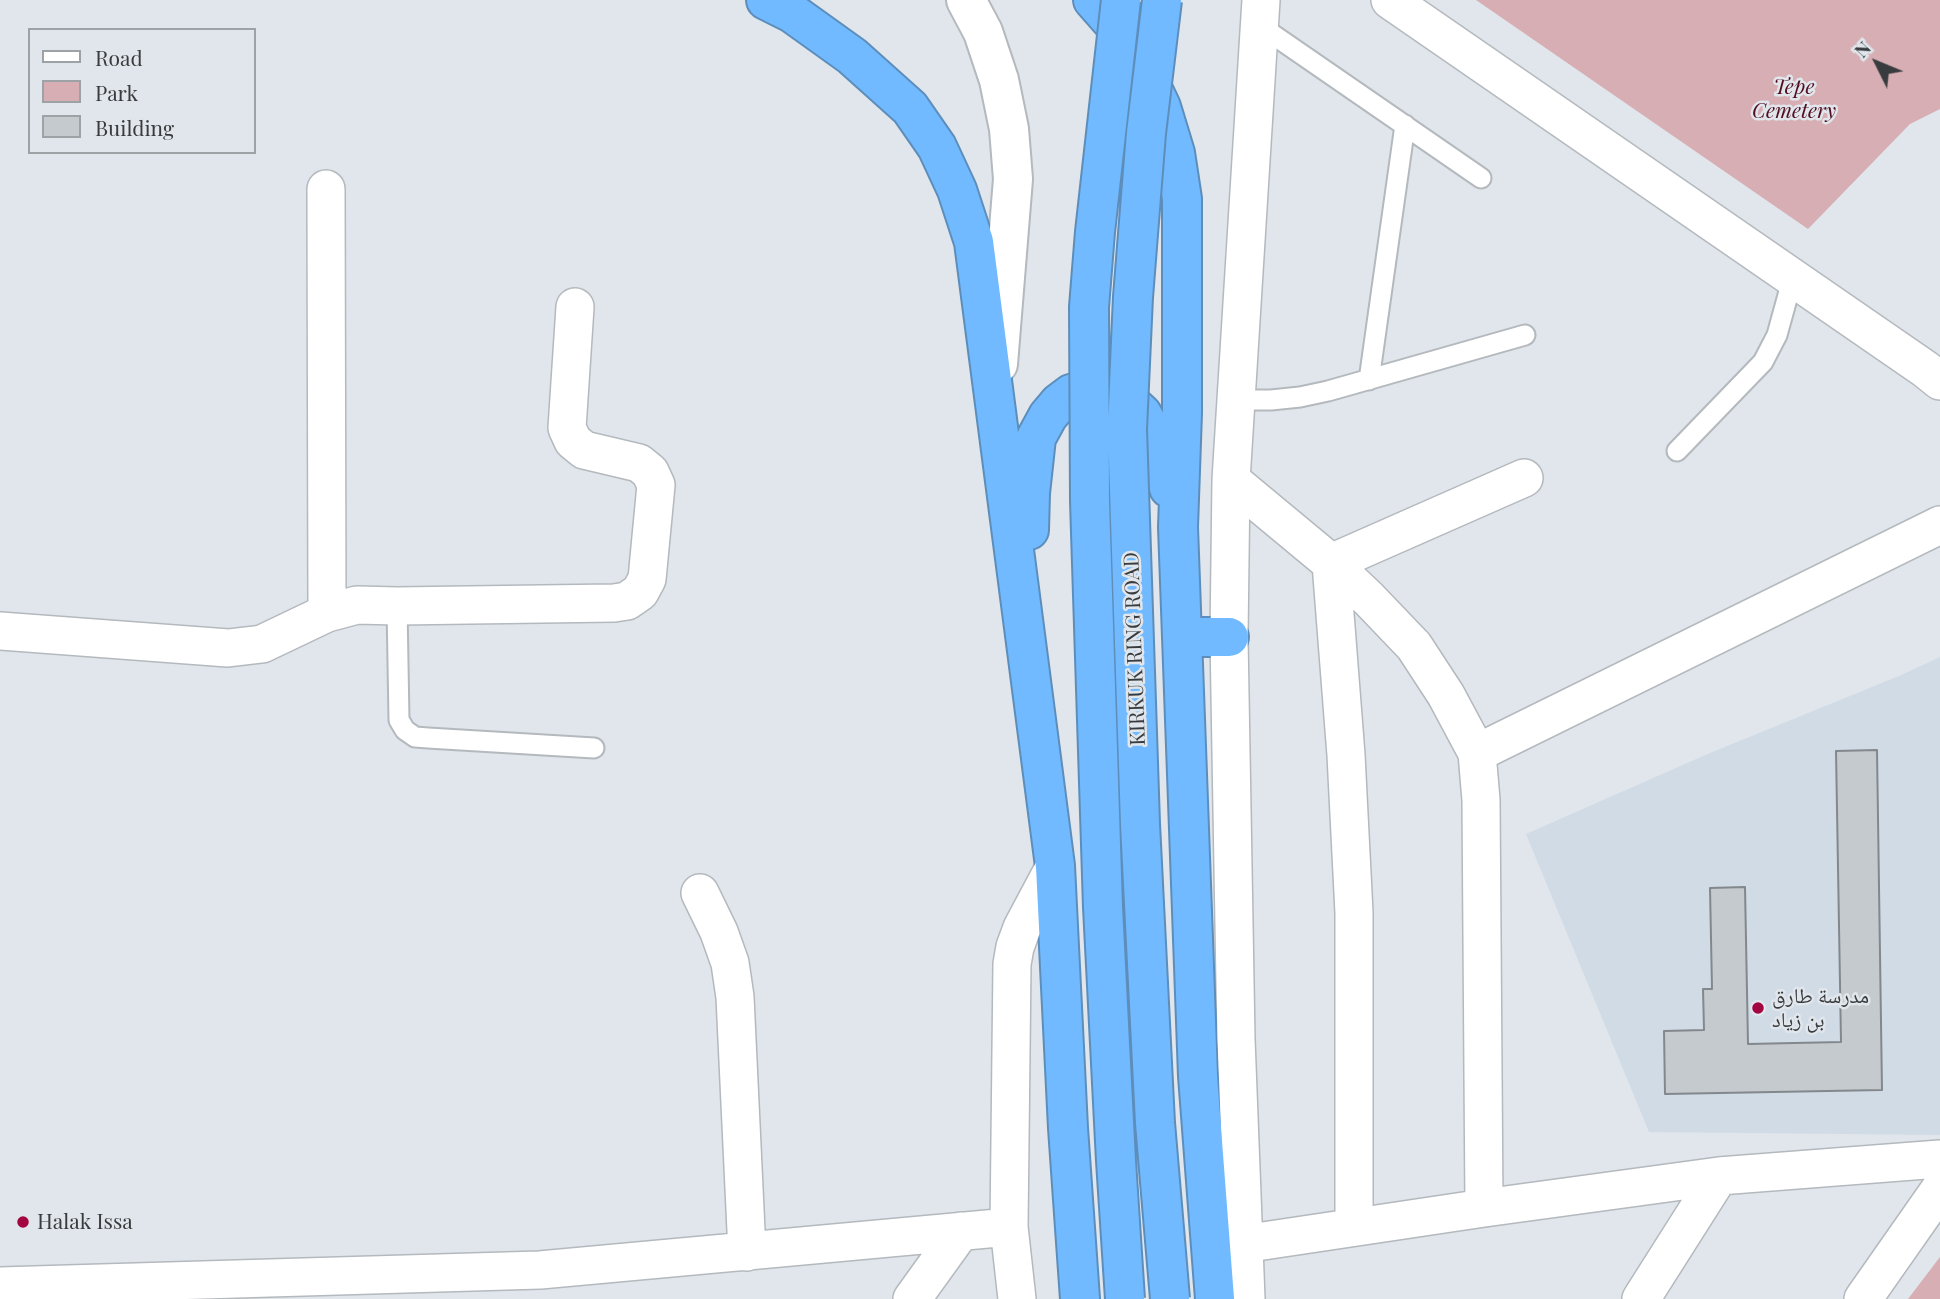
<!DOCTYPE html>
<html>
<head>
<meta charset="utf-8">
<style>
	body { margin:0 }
	#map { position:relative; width:1940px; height:1299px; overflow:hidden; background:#e0e6eb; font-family:"Playfair Display",serif }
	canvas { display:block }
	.legend { position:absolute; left:28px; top:28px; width:228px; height:126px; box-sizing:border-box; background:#e0e6eb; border:2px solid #9da2a6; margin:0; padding:9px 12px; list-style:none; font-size:21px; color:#393c3e }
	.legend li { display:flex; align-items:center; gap:14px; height:35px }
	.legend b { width:35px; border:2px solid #9da2a6 }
	.north { position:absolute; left:1842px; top:28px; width:70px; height:70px; -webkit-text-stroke:5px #e0e6eb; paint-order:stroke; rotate:313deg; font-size:19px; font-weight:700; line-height:28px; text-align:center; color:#393c3e }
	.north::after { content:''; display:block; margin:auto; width:24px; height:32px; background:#393c3e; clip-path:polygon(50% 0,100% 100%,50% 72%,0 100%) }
</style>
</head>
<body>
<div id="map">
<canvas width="1940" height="1299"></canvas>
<ul class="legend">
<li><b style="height:9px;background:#fff"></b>Road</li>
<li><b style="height:19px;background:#d7aeb3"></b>Park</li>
<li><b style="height:19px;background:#c5cacf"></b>Building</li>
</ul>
<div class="north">N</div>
</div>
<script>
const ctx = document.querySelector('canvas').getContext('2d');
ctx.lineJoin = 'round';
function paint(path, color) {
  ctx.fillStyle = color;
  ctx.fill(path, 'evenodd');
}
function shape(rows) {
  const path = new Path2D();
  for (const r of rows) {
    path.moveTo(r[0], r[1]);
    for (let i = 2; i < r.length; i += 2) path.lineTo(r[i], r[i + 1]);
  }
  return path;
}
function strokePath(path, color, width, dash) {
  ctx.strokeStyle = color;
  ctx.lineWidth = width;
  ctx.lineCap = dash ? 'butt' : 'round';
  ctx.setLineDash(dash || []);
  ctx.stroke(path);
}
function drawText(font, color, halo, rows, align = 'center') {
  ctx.font = font + ' "Playfair Display","Noto Naskh Arabic",serif';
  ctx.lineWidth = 5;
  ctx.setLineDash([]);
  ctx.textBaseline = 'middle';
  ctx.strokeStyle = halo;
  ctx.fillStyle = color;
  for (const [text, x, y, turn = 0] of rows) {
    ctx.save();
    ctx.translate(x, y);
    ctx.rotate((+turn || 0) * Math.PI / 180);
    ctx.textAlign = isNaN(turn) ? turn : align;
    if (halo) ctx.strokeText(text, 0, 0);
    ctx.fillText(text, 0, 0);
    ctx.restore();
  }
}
paint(shape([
	[1940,657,1940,1135,1649,1132,1526,834,1710,753,1899,676]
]), '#d0dbe6');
paint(shape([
	[1476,0,1940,0,1940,109,1910,124,1808,229],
	[1940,1257,1940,1299,1908,1299]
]), '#d7aeb3');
const building = shape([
	[1877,750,1882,1090,1665,1094,1664,1031,1704,1030,1703,989,1712,989,1710,888,1745,887,1748,1044,1841,1042,1836,751,1877,750]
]);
paint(building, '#c5cacf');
strokePath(building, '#83888d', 2);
const lane = shape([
	[1259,25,1481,178],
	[1369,380,1405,125],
	[1236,400,1271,400,1300,397,1328,391,1525,335],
	[1677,451,1763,362,1777,335,1793,277],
	[397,606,399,720,405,730,415,737,428,738,594,748]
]);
const street = shape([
	[1390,0,1925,369,1940,381],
	[326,189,327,613],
	[1231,480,1331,563,1369,599,1414,646,1446,695,1477,753,1481,800,1484,1208],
	[0,631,228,648,262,644,327,613,357,605,397,606,614,603,627,601,640,592,647,579,656,485,650,472,639,463,584,450,573,441,567,428,575,307],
	[1477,753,1940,525],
	[700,893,719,932,730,963,735,997,747,1252],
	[1354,1227,1354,913,1346,755,1331,563,1524,478],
	[1243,1244,1484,1208,1719,1176,1940,1159],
	[0,1286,540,1270,1009,1227],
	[912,1299,961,1231],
	[1017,1299,1009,1227,1012,964,1015,947,1022,928,1055,866],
	[1246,1299,1236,1039,1229,637,1231,480,1261,0],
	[1641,1299,1719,1176],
	[1863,1299,1940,1189]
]);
const secondary = shape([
	[966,0,983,32,999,80,1009,129,1013,179,998,364]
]);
const highway = shape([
	[766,0,792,13,852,56,910,108,937,147,957,190,974,242,1055,866,1068,1128,1080,1299],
	[1093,0,1115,25,1141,65,1161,107,1175,153,1182,199,1182,413,1178,527,1198,1076,1215,1299],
	[1029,530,1030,493,1036,438,1048,416,1059,403,1071,394,1087,389,1101,390,1118,396,1129,402,1142,414,1152,432,1160,452,1169,488],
	[1183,637,1229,637]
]);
strokePath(lane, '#b4b9be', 23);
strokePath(street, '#b4b9be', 40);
strokePath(secondary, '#b4b9be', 42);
strokePath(highway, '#5d8ebb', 42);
strokePath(lane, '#fff', 19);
strokePath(street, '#fff', 37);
strokePath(secondary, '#fff', 38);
strokePath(highway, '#71baff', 38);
const highwayBridge = shape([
	[1121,0,1095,232,1089,307,1090,501,1103,907,1116,1161,1125,1299],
	[1162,0,1146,133,1133,297,1127,429,1140,824,1155,1123,1170,1299]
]);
strokePath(highwayBridge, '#5d8ebb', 42, []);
strokePath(highwayBridge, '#71baff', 38);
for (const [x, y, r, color] of [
	[1758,1008,7,"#a2053f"],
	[23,1222,7,"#a2053f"]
]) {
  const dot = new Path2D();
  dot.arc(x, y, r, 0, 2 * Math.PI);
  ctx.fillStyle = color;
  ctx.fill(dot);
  strokePath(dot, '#e0e6eb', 2.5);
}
drawText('italic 21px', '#520d20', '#e0e6eb', [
	["Tepe",1794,87],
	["Cemetery",1794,111]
]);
drawText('21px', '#393c3e', '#e0e6eb', [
	["KIRKUK RING ROAD",1135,649,-92]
]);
drawText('21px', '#393c3e', '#e0e6eb', [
	["مدرسة طارق",1772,996],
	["بن زياد",1772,1020],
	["Halak Issa",37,1222]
], 'left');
</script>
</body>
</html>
